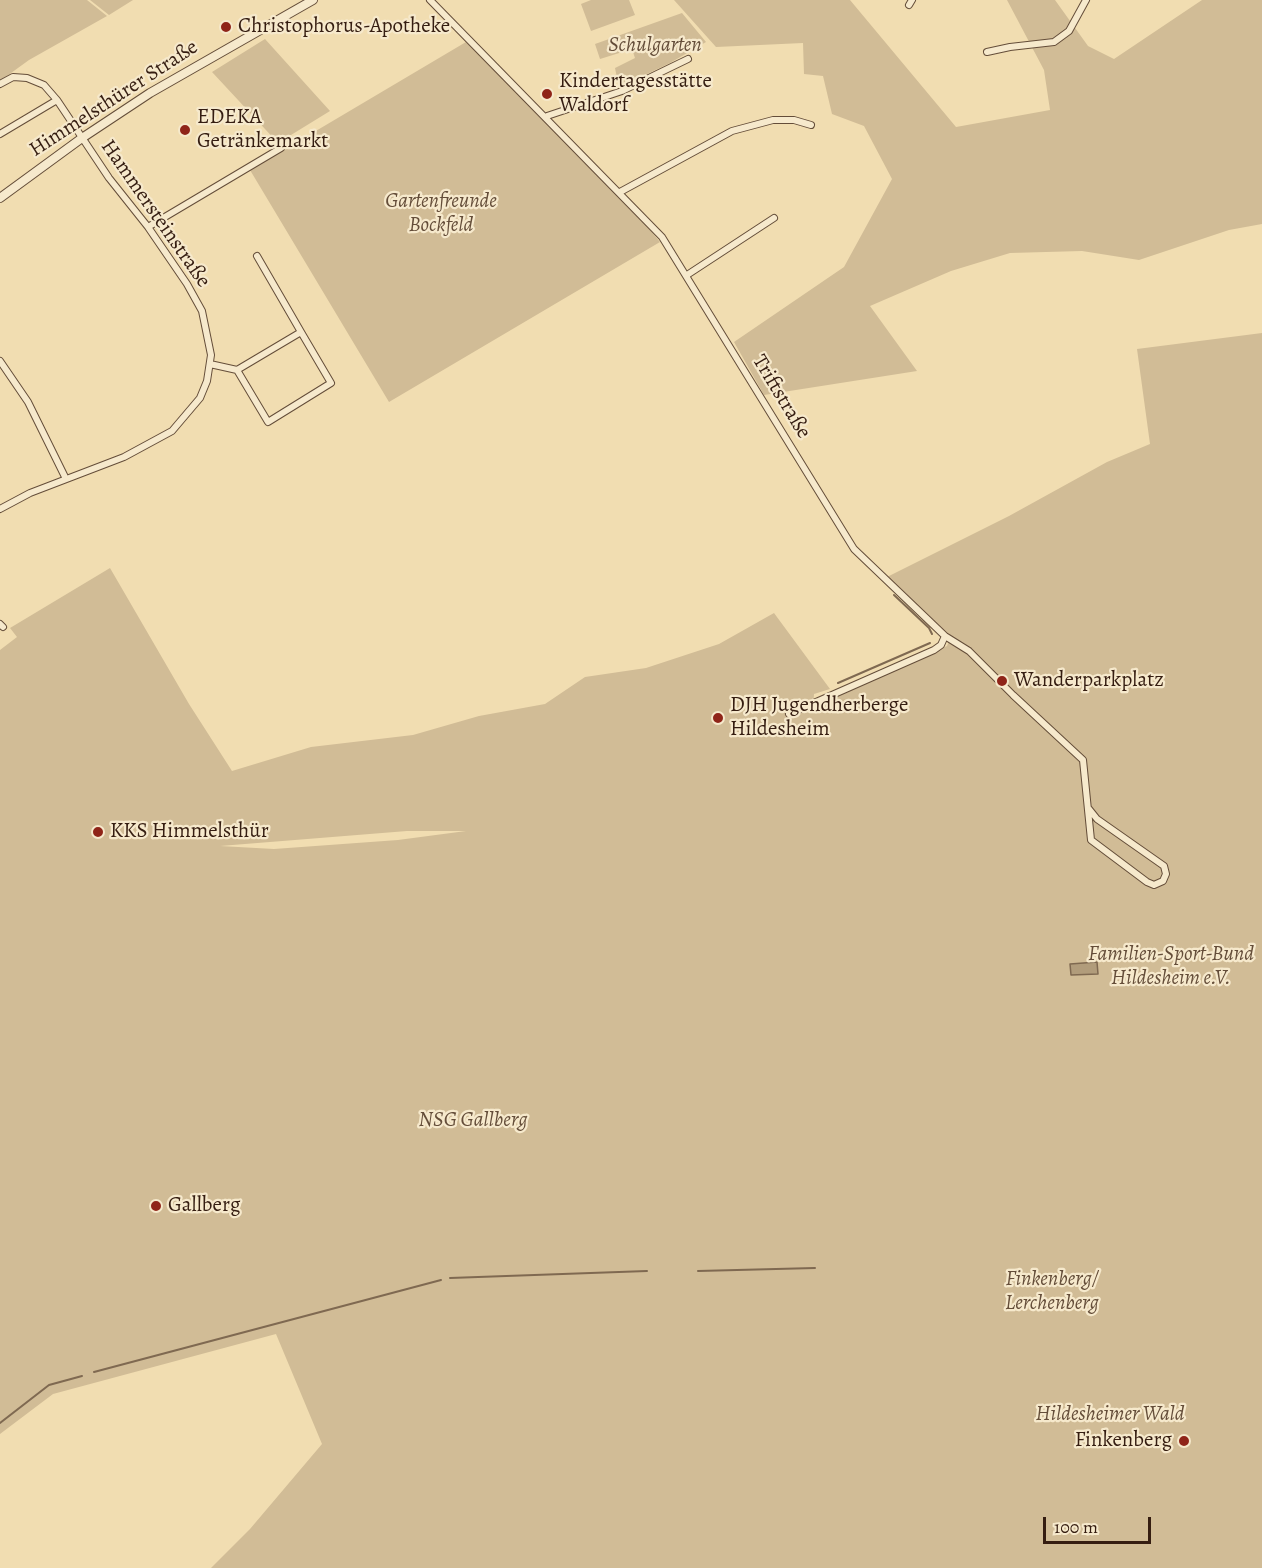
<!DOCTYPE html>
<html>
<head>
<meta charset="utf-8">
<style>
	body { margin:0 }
	#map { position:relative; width:1262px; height:1568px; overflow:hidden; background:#f1ddb1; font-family:Alegreya,serif }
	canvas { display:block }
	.scale { position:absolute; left:1043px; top:1517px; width:108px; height:27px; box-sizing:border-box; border:3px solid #351d11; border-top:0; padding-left:8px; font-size:18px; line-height:21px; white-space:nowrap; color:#351d11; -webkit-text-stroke:4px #f6e9cc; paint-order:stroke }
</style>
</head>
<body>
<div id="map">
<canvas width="1262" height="1568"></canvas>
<div class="scale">100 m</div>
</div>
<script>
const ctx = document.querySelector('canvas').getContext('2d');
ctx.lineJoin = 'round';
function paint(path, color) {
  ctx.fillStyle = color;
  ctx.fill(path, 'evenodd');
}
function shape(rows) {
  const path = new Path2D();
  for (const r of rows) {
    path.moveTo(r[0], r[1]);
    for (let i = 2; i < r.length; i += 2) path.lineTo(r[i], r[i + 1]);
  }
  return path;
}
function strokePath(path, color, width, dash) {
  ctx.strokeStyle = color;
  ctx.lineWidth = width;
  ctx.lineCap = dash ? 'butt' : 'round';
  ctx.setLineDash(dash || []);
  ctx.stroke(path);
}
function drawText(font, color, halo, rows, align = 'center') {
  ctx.font = font + ' Alegreya,serif';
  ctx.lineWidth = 4.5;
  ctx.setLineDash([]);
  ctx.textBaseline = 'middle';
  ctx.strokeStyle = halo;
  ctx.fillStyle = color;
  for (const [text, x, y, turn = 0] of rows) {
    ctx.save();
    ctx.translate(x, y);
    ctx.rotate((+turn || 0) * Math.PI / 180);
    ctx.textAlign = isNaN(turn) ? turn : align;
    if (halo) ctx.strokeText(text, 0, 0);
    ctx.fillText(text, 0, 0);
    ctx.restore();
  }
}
paint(shape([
	[0,0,87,0,107,16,29,60,0,81],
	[90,0,133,0,109,15],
	[591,0,629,0,635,15,591,31,581,4],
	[674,0,850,0,956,127,1050,110,1044,70,1007,0,1055,0,1088,46,1114,59,1202,0,1262,0,1262,224,1229,230,1139,260,1082,251,1010,253,951,271,870,306,917,371,764,395,734,342,844,267,892,179,864,126,832,114,823,76,804,74,803,43,716,47],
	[682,13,706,42,670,63,626,84,617,78,615,68,635,58,632,49,600,59,595,44],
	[265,39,330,111,278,143,212,72],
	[466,42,620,194,660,242,389,402,250,170],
	[1262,333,1262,1568,211,1568,250,1529,322,1444,276,1334,53,1394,0,1434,0,650,17,637,10,628,110,568,189,704,232,771,311,747,413,735,479,716,545,704,585,677,646,668,719,644,774,613,830,689,814,694,813,708,947,646,951,636,887,577,1009,516,1107,462,1150,444,1137,349],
	[407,831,466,831,398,840,274,849,220,846]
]), '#d1bc96');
const water = shape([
	[1097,962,1098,974,1071,975,1070,964,1097,962]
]);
paint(water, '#b19c7b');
strokePath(water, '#7f6951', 1.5);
strokePath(shape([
	[894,595,929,628,932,634],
	[838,683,930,643],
	[698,1271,815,1268],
	[450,1278,647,1271],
	[94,1372,441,1280],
	[0,1423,49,1385,82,1376]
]), '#7f6951', 2);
const minor = shape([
	[430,0,662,237,854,549,945,636,969,651,1013,695,1083,760,1091,840,1147,882,1154,885,1163,881,1166,874,1164,866,1097,819,1089,809],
	[909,5,912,0],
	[987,52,1010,47,1054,42,1069,31,1086,0],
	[0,84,13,77,27,78,44,85,57,100,109,178,148,227,187,284,202,311,211,355,207,381,200,398,172,431,124,457,30,493,0,509],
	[547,116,622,91,688,59],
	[0,134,57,100],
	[620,192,732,131,773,120,794,120,811,125],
	[148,227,281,148],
	[257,256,301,332],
	[687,275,774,218],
	[0,361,28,402,66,479],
	[210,364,237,370,268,422,331,383,301,332,237,370],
	[0,624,3,627],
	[789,714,934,650,941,645,945,636]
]);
const tertiary = shape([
	[0,198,82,138,150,93,313,0]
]);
strokePath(minor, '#644d39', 8);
strokePath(tertiary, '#644d39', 10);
strokePath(minor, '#f6e9cc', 6);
strokePath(tertiary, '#f6e9cc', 8);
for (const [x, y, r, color] of [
	[226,27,6,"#8f2418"],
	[547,94,6,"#8f2418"],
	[185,130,6,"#8f2418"],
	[1002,681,6,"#8f2418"],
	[718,718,6,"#8f2418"],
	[98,832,6,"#8f2418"],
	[156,1206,6,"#8f2418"],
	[1184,1441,6,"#8f2418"]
]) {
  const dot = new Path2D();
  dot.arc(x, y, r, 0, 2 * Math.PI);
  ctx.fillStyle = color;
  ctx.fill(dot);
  strokePath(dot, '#f6e9cc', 2);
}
drawText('21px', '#351d11', '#f6e9cc', [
	["Christophorus-Apotheke",238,27],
	["Kindertagesstätte",559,82],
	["Waldorf",559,106],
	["EDEKA",197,118],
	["Getränkemarkt",197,142],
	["Wanderparkplatz",1014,681],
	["DJH Jugendherberge",730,706],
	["Hildesheim",730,730],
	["KKS Himmelsthür",110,832],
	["Gallberg",168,1206],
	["Finkenberg",1172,1441,"right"]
], 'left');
drawText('italic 21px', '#644d39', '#f6e9cc', [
	["Schulgarten",655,46],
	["Gartenfreunde",441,202],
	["Bockfeld",441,226],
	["Familien-Sport-Bund",1171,955],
	["Hildesheim e.V.",1171,979],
	["NSG Gallberg",473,1121],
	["Finkenberg/",1052,1280],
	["Lerchenberg",1052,1304],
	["Hildesheimer Wald",1110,1415]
]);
drawText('21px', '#351d11', '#f6e9cc', [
	["Himmelsthürer Straße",114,99,-33],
	["Hammersteinstraße",155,214,55],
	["Triftstraße",781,397,59]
]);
</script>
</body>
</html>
